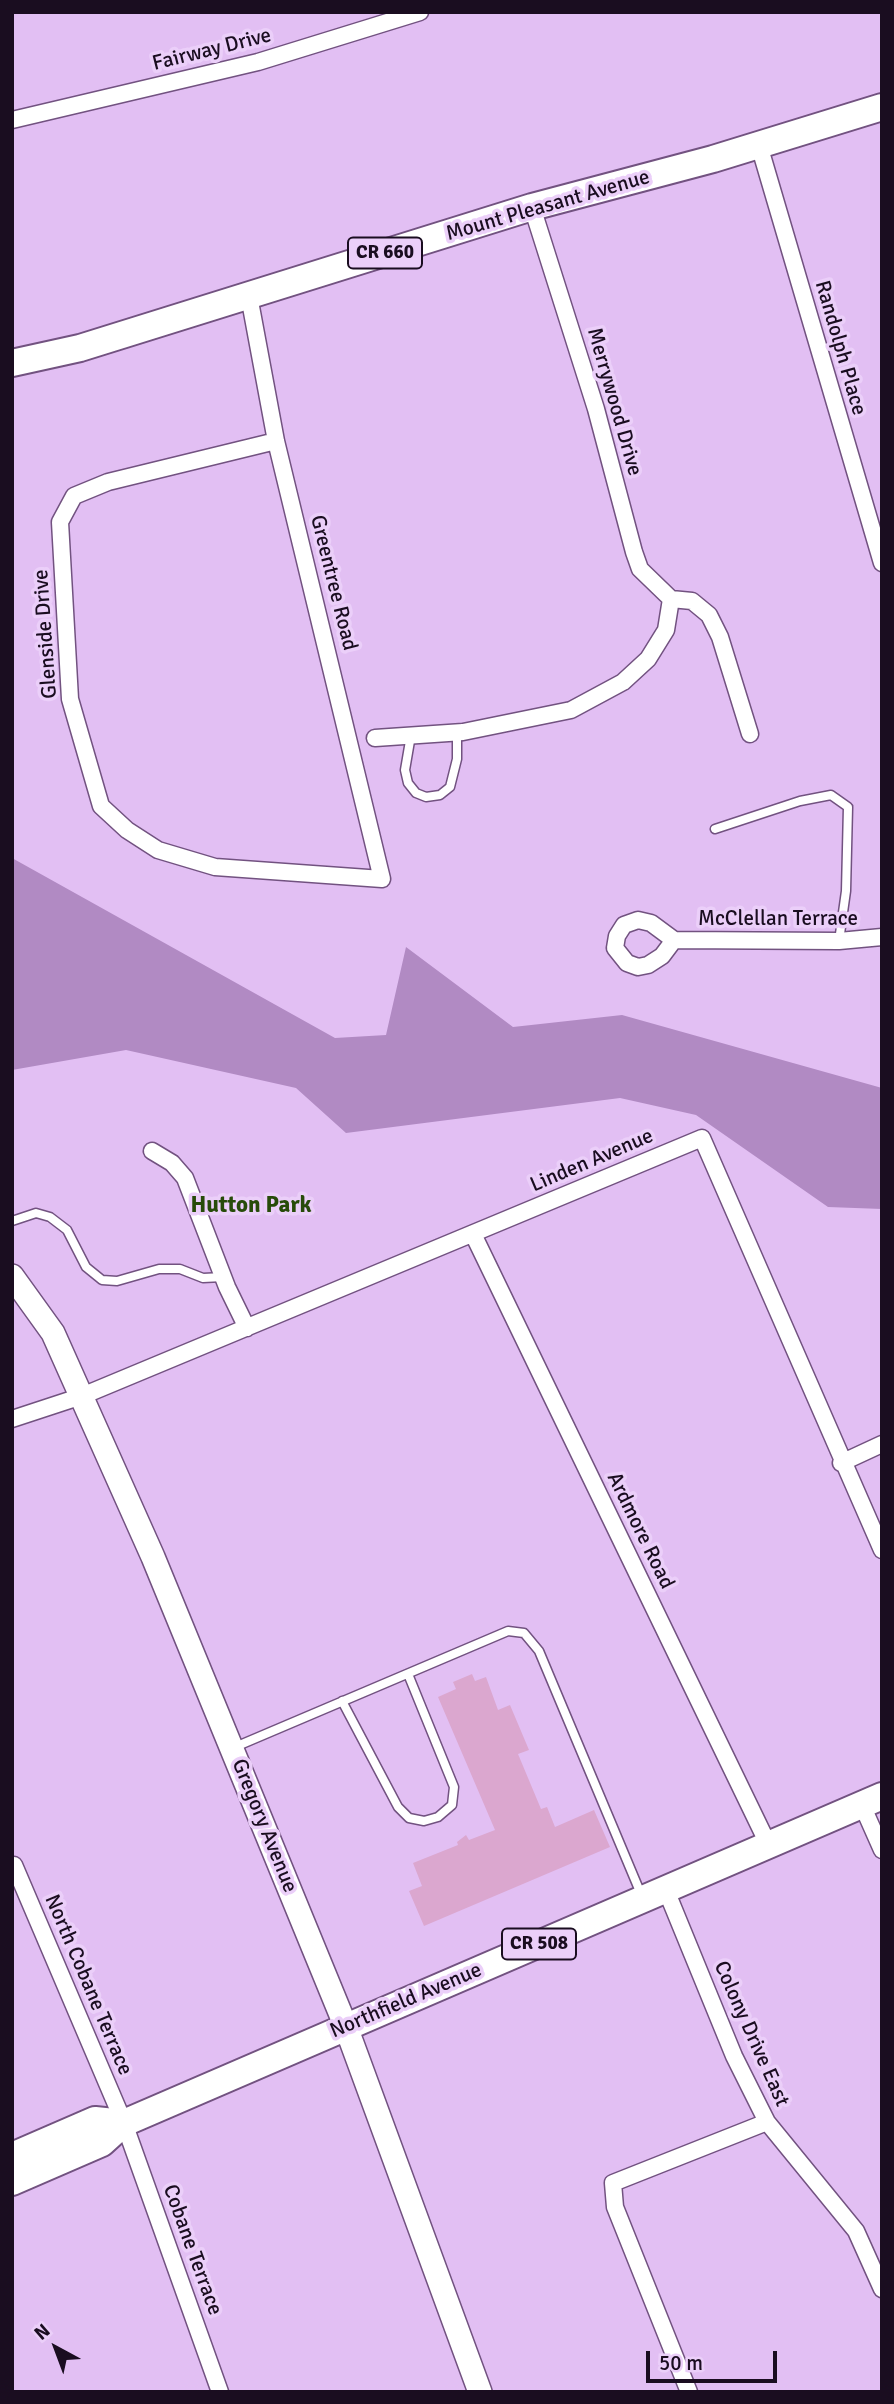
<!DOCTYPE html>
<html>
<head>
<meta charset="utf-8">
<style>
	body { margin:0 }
	#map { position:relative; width:894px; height:2404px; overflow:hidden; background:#e2bff3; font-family:Signika,sans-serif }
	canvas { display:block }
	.frame { position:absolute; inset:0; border:14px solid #1a0d20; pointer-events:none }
	.north { position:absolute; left:21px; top:2313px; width:70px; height:70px; -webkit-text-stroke:5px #ebcff9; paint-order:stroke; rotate:319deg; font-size:19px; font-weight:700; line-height:28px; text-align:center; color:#1a0d20 }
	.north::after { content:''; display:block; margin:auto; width:24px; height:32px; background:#1a0d20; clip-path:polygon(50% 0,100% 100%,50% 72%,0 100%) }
	.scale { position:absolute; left:646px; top:2351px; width:131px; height:32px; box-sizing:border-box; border:4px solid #1a0d20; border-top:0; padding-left:9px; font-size:21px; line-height:24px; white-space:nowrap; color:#1a0d20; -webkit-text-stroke:5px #ebcff9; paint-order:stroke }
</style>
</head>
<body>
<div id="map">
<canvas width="894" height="2404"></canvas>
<div class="frame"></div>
<div class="north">N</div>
<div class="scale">50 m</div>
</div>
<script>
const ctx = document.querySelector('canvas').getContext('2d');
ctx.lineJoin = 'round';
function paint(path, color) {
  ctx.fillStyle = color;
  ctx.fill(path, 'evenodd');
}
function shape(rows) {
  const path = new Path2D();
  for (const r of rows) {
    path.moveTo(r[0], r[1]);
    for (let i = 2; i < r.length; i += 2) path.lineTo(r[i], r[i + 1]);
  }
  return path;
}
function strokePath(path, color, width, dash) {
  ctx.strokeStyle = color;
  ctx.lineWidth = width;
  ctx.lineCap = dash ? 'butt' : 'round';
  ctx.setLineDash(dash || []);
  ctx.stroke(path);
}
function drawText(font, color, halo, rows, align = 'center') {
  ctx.font = font + ' Signika,sans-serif';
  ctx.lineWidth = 7;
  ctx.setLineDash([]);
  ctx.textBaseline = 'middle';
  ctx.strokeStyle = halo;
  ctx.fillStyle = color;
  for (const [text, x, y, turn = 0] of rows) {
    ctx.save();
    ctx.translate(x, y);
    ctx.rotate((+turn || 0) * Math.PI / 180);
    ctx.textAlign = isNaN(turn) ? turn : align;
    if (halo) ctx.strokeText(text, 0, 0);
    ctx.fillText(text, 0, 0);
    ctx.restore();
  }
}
paint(shape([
	[12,858,335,1038,386,1035,406,947,513,1027,622,1015,882,1088,882,1209,828,1207,696,1115,620,1098,346,1133,296,1088,126,1050,12,1070]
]), '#b18ac3');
paint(shape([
	[472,1674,475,1681,486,1677,498,1710,510,1705,529,1750,518,1754,541,1809,547,1807,555,1827,594,1810,610,1847,424,1926,409,1891,422,1886,413,1863,458,1845,457,1842,466,1835,469,1840,495,1830,438,1697,456,1689,453,1682]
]), '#dba7cf');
const service = shape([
	[411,735,405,770,408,783,416,793,426,797,440,795,450,787,457,759,457,733],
	[715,829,800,801,831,795,848,807,846,891,839,941],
	[12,1221,36,1213,50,1217,67,1230,86,1267,102,1280,117,1281,159,1269,180,1269,203,1278,223,1277],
	[342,1701,398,1807,409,1818,424,1821,438,1817,452,1805,454,1787,408,1674],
	[235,1747,508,1631,524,1633,539,1651,641,1894]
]);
const minor = shape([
	[12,120,258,62,420,12],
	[759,145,882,563],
	[249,296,276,441,382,879,215,867,158,850,127,830,101,806,70,699,60,522,74,496,108,482,276,441],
	[671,599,692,601,709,615,720,637,750,734],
	[375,738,463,732,571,710,623,682,648,659,666,630,671,599,640,569,634,552,596,409,532,207],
	[674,940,662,956,648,965,638,967,627,963,615,948,617,936,624,925,638,920,651,923,674,940,839,941,882,937],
	[152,1151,172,1163,185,1178,227,1287,247,1328],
	[473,1234,769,1846],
	[12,1419,82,1396,702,1138,882,1550],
	[841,1463,882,1444],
	[862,1805,882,1850],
	[14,1865,124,2123,220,2392],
	[666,1890,734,2056,767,2122,856,2231,882,2289],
	[689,2392,615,2207,613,2183,767,2122]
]);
const secondary = shape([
	[12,1276,53,1333,153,1557,346,2027,480,2392]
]);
const primary = shape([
	[12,363,80,348,532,207,713,159,882,107],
	[12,2156,95,2120,124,2123],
	[12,2182,102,2143,124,2123,882,1796]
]);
strokePath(service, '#725280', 11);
strokePath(minor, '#725280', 19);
strokePath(secondary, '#725280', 26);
strokePath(primary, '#725280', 30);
strokePath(service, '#fff', 8);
strokePath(minor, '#fff', 16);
strokePath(secondary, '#fff', 23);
strokePath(primary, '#fff', 26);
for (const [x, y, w] of [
	[385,253,74],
	[539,1944,74]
]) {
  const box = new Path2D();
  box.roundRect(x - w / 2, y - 15.5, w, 31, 5);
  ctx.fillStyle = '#ebcff9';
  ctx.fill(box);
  strokePath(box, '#1a0d20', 2);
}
drawText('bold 19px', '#1a0d20', null, [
	["CR 660",385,253],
	["CR 508",539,1944]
]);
drawText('21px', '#1a0d20', '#ebcff9', [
	["Fairway Drive",212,50,-14],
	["Mount Pleasant Avenue",548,206,-16],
	["Randolph Place",840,348,74],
	["Merrywood Drive",614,402,74],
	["Greentree Road",333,583,76],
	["Glenside Drive",46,634,-94],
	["McClellan Terrace",778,919],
	["Linden Avenue",592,1161,-23],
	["Ardmore Road",640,1531,64],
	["Gregory Avenue",264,1826,68],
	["North Cobane Terrace",88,1985,67],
	["Northfield Avenue",406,2001,-23],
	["Colony Drive East",751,2034,66],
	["Cobane Terrace",192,2250,70]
]);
drawText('bold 23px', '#274b09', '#ebcff9', [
	["Hutton Park",251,1206]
]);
</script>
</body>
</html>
